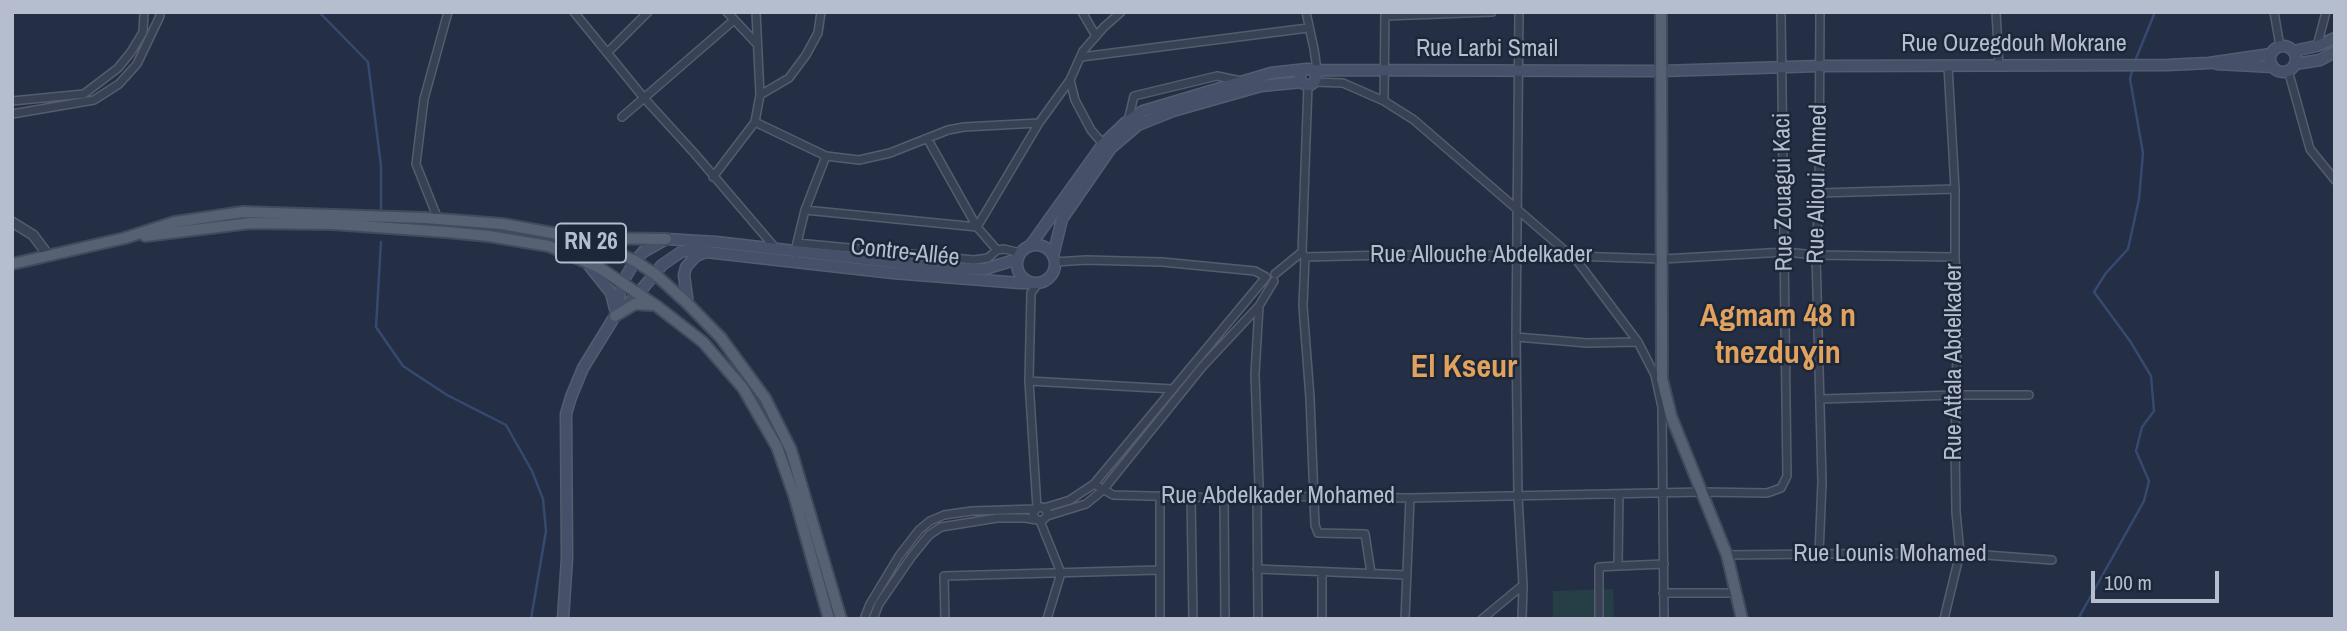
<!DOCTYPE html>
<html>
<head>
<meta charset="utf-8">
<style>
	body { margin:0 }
	#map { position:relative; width:2347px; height:631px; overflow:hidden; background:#242f45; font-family:"Archivo Narrow",sans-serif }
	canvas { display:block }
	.frame { position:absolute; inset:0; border:14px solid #b6bdce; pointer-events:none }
	.scale { position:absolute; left:2091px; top:571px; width:128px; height:32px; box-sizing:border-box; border:4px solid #b6bdce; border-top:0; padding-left:9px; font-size:21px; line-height:24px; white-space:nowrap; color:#b6bdce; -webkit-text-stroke:5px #1d273a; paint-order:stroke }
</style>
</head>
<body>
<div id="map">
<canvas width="2347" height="631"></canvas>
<div class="frame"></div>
<div class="scale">100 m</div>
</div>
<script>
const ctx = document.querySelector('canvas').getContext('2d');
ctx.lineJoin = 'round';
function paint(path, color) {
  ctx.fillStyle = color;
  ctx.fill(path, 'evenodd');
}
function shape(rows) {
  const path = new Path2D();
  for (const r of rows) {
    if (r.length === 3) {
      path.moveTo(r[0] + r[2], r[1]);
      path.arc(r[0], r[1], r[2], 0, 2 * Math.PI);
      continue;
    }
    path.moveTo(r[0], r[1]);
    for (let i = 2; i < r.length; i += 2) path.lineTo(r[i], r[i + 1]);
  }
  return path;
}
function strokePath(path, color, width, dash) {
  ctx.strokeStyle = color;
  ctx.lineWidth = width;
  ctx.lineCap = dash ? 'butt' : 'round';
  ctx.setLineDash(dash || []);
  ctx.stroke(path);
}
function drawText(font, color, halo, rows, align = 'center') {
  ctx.font = font + ' "Archivo Narrow",sans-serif';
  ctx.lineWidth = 5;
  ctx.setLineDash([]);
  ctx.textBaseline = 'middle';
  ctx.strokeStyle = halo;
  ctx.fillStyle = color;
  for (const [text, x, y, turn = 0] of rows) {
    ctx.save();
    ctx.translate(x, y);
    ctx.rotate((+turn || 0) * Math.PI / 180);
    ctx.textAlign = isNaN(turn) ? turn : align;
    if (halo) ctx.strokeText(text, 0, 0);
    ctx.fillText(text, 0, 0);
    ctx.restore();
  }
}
paint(shape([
	[1613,589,1614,618,1553,619,1553,591]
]), '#263f46');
strokePath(shape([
	[319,12,368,62,381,166,381,210],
	[2135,61,2155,12],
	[381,242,376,327,403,366,447,395,506,425,532,471,543,499,546,531,531,619],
	[2078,619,2144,501,2149,481,2136,451,2142,427,2154,411,2151,376,2130,341,2094,292,2106,273,2128,249,2139,199,2143,153,2130,79,2133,67]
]), '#36496e', 2.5);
const minor = shape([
	[574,12,644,98,695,154,777,250],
	[727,12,757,44],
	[1082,12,1096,36],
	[1306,12,1314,49,1317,70,1315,72],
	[1519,12,1516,337,1518,496,1523,585,1522,619],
	[1996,12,1999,66],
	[2274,12,2280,46],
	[1385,16,1492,12],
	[2317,46,2326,12],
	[608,52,648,12],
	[1081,57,1308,28],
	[2288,70,2310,149,2335,180],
	[1314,82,1343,83,1384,101,1414,120,1578,262,1638,342,1655,375,1662,407,1664,619],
	[760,95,789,78,806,55,818,33,821,12],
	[12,101,84,94,118,68,131,52,143,32,144,12],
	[1384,101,1385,12],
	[12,114,94,100,119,84,137,64,160,16,159,12],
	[622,117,734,20],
	[1128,121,1134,96,1217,76,1241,81],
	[755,122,826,156,859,160,890,153,948,130,964,127,1039,123],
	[927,138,977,227,997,250],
	[1103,144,1091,130,1075,100,1070,80,1083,51,1104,27,1121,12],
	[713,177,755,122,760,95,756,12],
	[1819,193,1955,189],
	[805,210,977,227,1039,123,1070,80],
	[438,219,416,164,424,99,448,12],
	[797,243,805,210,826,156],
	[1302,252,1305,257,1388,255,1572,256,1663,259,1785,252,1816,255,1955,257],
	[795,253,797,243,974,260,988,258,997,250,1004,249,1021,253],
	[1305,257,1303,306,1310,398,1315,525,1318,533,1365,534,1371,573],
	[1275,274,1302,252,1308,85],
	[1516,337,1587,343,1638,342],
	[1029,381,1173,389],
	[1820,399,1956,395,2029,395],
	[1094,484,1113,495,1224,498,1257,496,1410,498,1703,492,1767,493,1781,488,1787,476,1781,12],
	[1191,497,1193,619],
	[1224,498,1225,619],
	[1037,508,1029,381,1031,293,1039,282],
	[1044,508,1070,500,1094,484,1266,277,1255,271,1162,262,1086,260,1055,262],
	[1047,516,1047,511,1042,507,1037,508,1033,513,1035,519,1042,521,1047,516,1086,504,1103,490,1202,367,1259,306,1274,281],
	[1040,521,1061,573,1047,619],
	[1815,554,1960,553,2052,560],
	[1727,555,1819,554,1822,482,1816,255,1819,193,1820,12],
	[1618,566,1664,564],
	[1257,569,1407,575],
	[1663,593,1735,593],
	[864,619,870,604,899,556,919,530,930,521,944,515,972,511,1035,509],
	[873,619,879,604,912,556,929,535,941,527,997,518,1025,518,1037,520],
	[945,619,944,576,1158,570],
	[1160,619,1160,496],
	[1258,619,1257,496,1259,486,1255,374,1259,306],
	[1322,619,1322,572],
	[1405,619,1410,498],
	[1482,619,1523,585],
	[1599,619,1599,567,1618,566,1619,495],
	[1944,619,1960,553,1956,512,1955,440,1958,302,1955,257,1955,189,1948,66]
]);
const tertiary = shape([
	[12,222,33,235,48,255]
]);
const secondary = shape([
	[2283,59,13],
	[2293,51,2317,46,2335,38],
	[2217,64,2273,67],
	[2295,64,2320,60,2335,52],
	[1308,77,8],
	[1312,70,1662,71,1819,66,2167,65,2209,63,2271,54],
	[1036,264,19],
	[1030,246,1103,144,1125,123,1143,111,1271,73,1307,69],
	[1053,256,1062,219,1111,148,1138,125,1173,111,1261,86,1302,82],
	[587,263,611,293,615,309],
	[688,304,684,275,686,267,696,256,706,252,893,273,1020,283,1036,283],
	[615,316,622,283,635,261,643,252,666,239,716,242,943,268,985,269,1018,259],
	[563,619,567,558,566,414,571,397,583,368,615,316,638,294,662,265,681,252,690,250,709,252]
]);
const primary = shape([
	[1661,12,1662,379,1671,416,1727,555,1742,619],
	[145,236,250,223,333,224,447,232,489,236,549,246,600,268,658,307,703,342,743,388,777,447,794,495,829,619],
	[588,238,666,239],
	[12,264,125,238,175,222,243,212,425,218,502,224,580,238,611,250,635,261,655,274,688,304,721,338,765,398,791,450,841,619],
	[615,316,635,304,651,305]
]);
strokePath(minor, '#545d6f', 10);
strokePath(tertiary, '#545d6f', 12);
strokePath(secondary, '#545d6f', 13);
strokePath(primary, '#424b5e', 14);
strokePath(minor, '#394254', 7);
strokePath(tertiary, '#394254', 9);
strokePath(secondary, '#465068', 10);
strokePath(primary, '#576174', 10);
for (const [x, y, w] of [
	[591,243,70]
]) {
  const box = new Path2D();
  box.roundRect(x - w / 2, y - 19.5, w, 39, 5);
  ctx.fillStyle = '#1d273a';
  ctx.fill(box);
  strokePath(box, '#b6bdce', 2);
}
drawText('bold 23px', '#b6bdce', null, [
	["RN 26",591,243]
]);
drawText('24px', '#b6bdce', '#1d273a', [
	["Rue Ouzegdouh Mokrane",2014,45],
	["Rue Larbi Smail",1487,50],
	["Rue Alioui Ahmed",1818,184,-89],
	["Rue Zouagui Kaci",1784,192,-91],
	["Contre-Allée",905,253,6],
	["Rue Allouche Abdelkader",1481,256],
	["Rue Attala Abdelkader",1955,362,-90],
	["Rue Abdelkader Mohamed",1278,497],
	["Rue Lounis Mohamed",1890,555]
]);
drawText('bold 32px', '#e1a25e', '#1d273a', [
	["Agmam 48 n",1778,317],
	["tnezduɣin",1778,354],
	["El Kseur",1464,368]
]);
</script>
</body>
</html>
